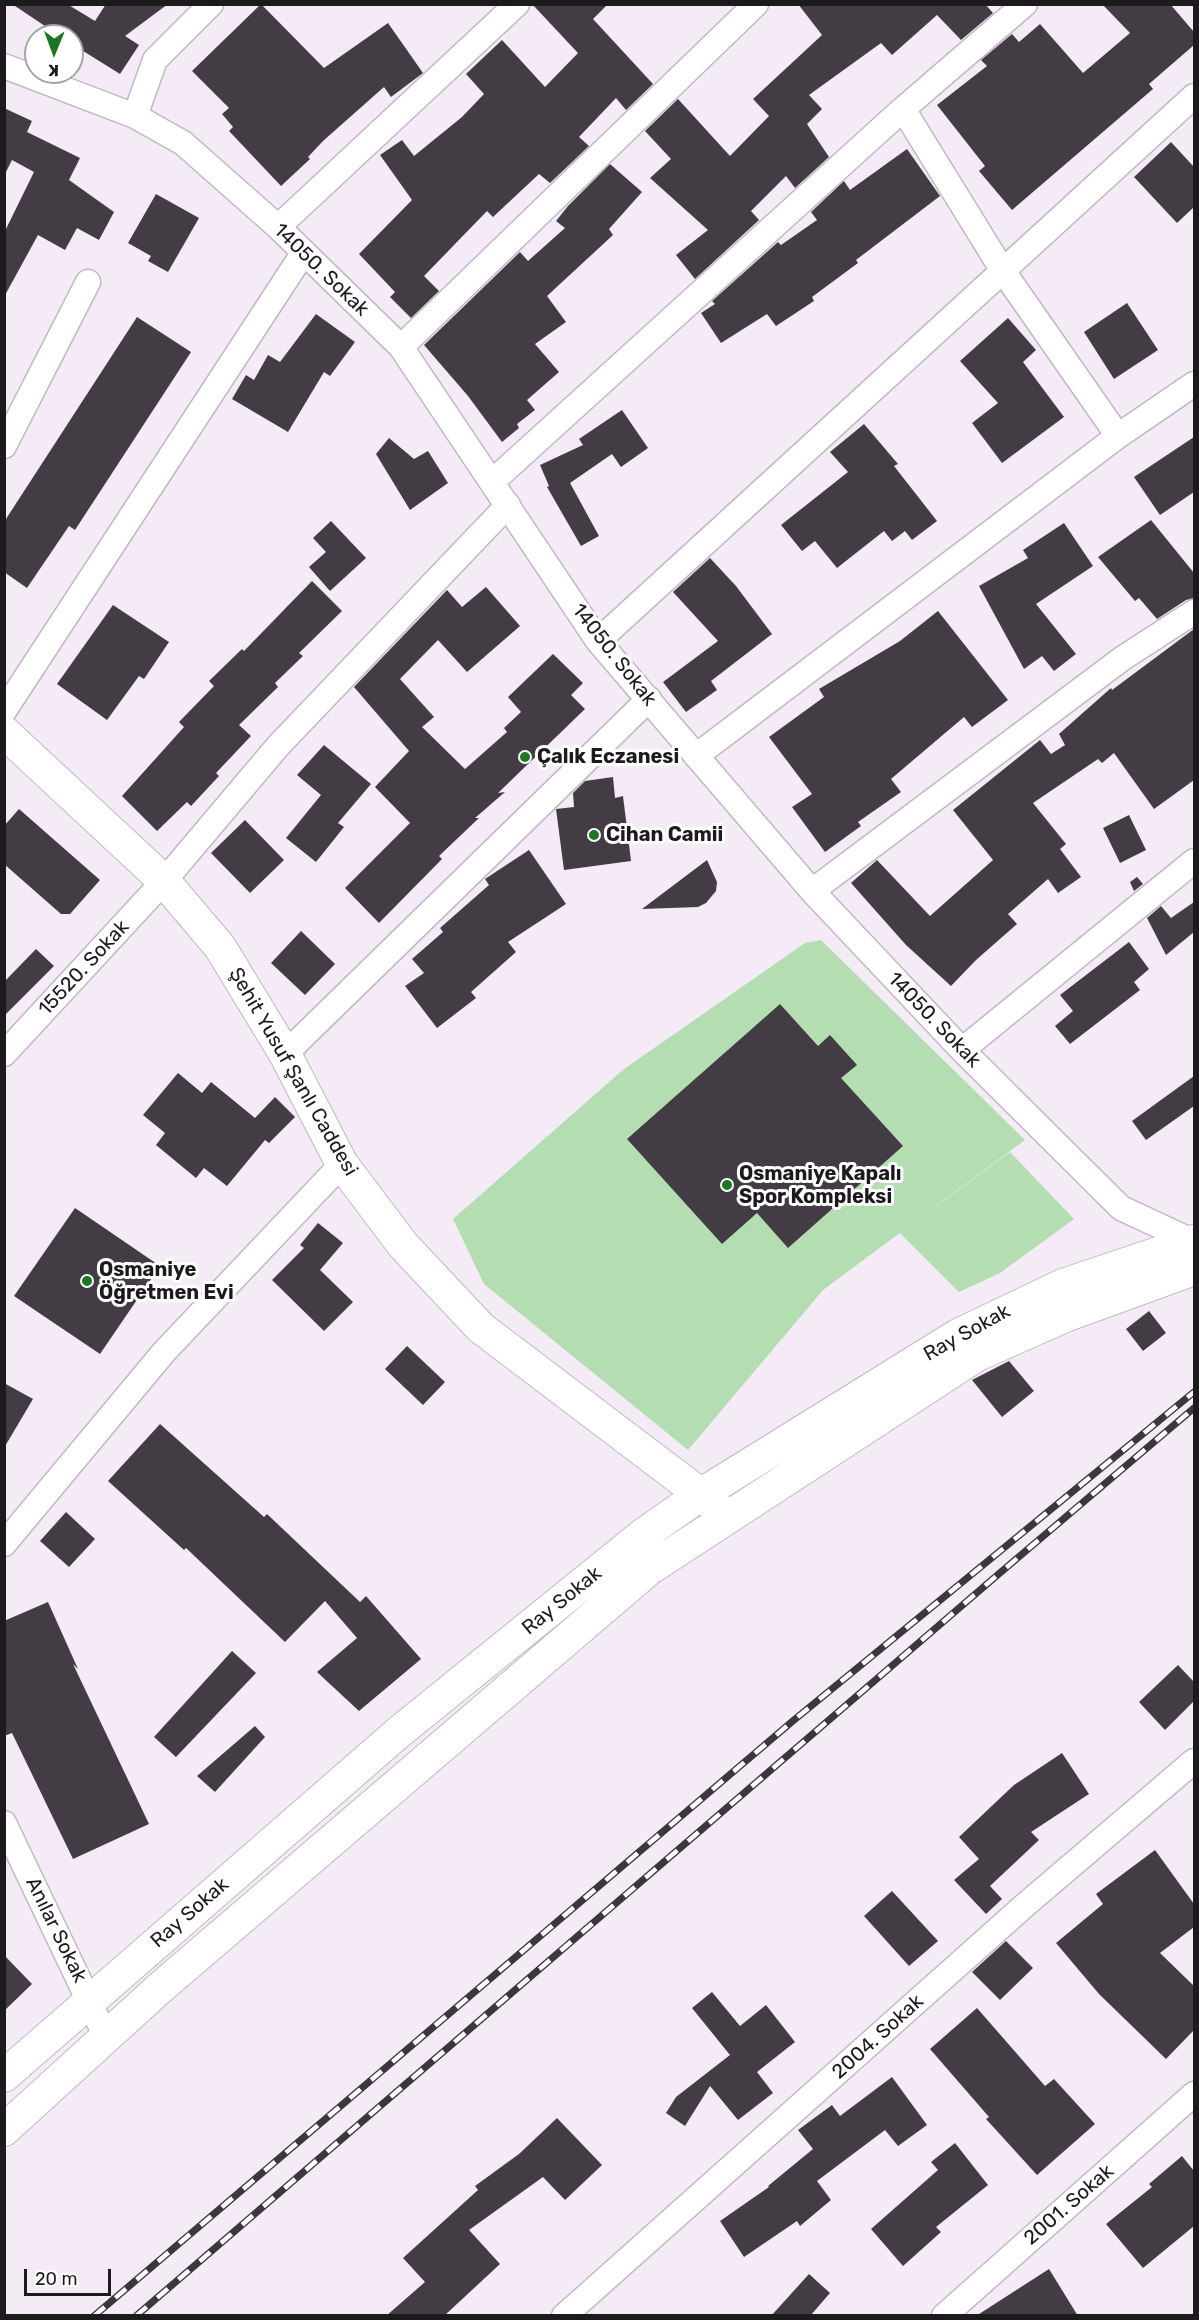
<!DOCTYPE html>
<html>
<head>
<meta charset="utf-8">
<style>
	body { margin:0 }
	#map { position:relative; width:1199px; height:2320px; overflow:hidden; background:#f4ebf6; font-family:Rubik,sans-serif }
	canvas { display:block }
	.frame { position:absolute; inset:0; border:6px solid #1d1a1e; pointer-events:none }
	.north { position:absolute; left:24px; top:24px; width:60px; height:60px; box-sizing:border-box; background:#fff; border:2px solid #a5a3a5; border-radius:50%; rotate:181deg; font-size:16px; font-weight:700; line-height:24px; text-align:center; color:#1d1a1e }
	.north::after { content:''; display:block; margin:auto; width:21px; height:27px; background:#1d7623; clip-path:polygon(50% 0,100% 100%,50% 72%,0 100%) }
	.scale { position:absolute; left:24px; top:2269px; width:87px; height:27px; box-sizing:border-box; border:3px solid #1d1a1e; border-top:0; padding-left:8px; font-size:18px; line-height:21px; white-space:nowrap; color:#1d1a1e; -webkit-text-stroke:4px #fff; paint-order:stroke }
</style>
</head>
<body>
<div id="map">
<canvas width="1199" height="2320"></canvas>
<div class="frame"></div>
<div class="north">K</div>
<div class="scale">20 m</div>
</div>
<script>
const ctx = document.querySelector('canvas').getContext('2d');
ctx.lineJoin = 'round';
function paint(path, color) {
  ctx.fillStyle = color;
  ctx.fill(path, 'evenodd');
}
function shape(rows) {
  const path = new Path2D();
  for (const r of rows) {
    path.moveTo(r[0], r[1]);
    for (let i = 2; i < r.length; i += 2) path.lineTo(r[i], r[i + 1]);
  }
  return path;
}
function strokePath(path, color, width, dash) {
  ctx.strokeStyle = color;
  ctx.lineWidth = width;
  ctx.lineCap = dash ? 'butt' : 'round';
  ctx.setLineDash(dash || []);
  ctx.stroke(path);
}
function drawText(font, color, halo, rows, align = 'center') {
  ctx.font = font + ' Rubik,sans-serif';
  ctx.lineWidth = 6;
  ctx.setLineDash([]);
  ctx.textBaseline = 'middle';
  ctx.strokeStyle = halo;
  ctx.fillStyle = color;
  for (const [text, x, y, turn = 0] of rows) {
    ctx.save();
    ctx.translate(x, y);
    ctx.rotate((+turn || 0) * Math.PI / 180);
    ctx.textAlign = isNaN(turn) ? turn : align;
    if (halo) ctx.strokeText(text, 0, 0);
    ctx.fillText(text, 0, 0);
    ctx.restore();
  }
}
paint(shape([
	[821,940,1025,1140,823,1290,688,1450,484,1284,453,1219,624,1069,805,943],
	[1010,1152,1074,1219,1000,1273,959,1292,900,1233]
]), '#b4ddb2');
paint(shape([
	[12,4,67,4,95,21,106,4,168,4,125,36,139,45,120,74,72,44,72,36,60,36],
	[261,4,324,68,388,23,423,73,391,97,384,87,323,141,308,157,310,159,281,186,229,131,233,127,222,114,229,108,192,71],
	[532,4,608,4,593,19,653,84,626,110,616,98,579,137,589,146,550,183,539,174,493,217,487,211,424,276,439,291,411,318,390,297,395,292,359,254,412,200,380,155,402,140,414,156,462,117,484,94,466,74,502,40,545,87,578,53],
	[798,4,985,4,993,13,961,40,937,15,892,55,881,43,809,95,822,109,807,124,829,157,795,188,786,176,751,211,759,220,695,279,676,255,708,230,650,178,671,159,645,131,678,99,730,156,769,116,753,99,822,35],
	[1102,4,1170,4,1194,32,1194,45,1149,84,1153,89,1012,210,979,171,985,166,937,105,987,66,981,60,1012,34,1019,42,1040,24,1083,73,1130,33],
	[4,108,32,121,27,132,80,158,69,180,114,212,99,240,77,228,65,250,38,235,4,297,4,233,34,172,12,160,4,176],
	[1171,142,1194,167,1194,207,1177,223,1134,177],
	[907,149,940,196,856,260,858,263,812,297,814,301,776,326,767,314,721,343,701,313,715,304,712,301,778,242,781,245,817,220,811,212,844,181,850,190],
	[610,164,642,192,609,229,613,235,547,296,566,322,535,344,559,372,527,400,535,410,517,424,519,428,502,442,468,396,424,345,520,252,528,261,565,228,556,221,568,206],
	[156,194,199,218,168,272,148,261,151,256,128,243],
	[1127,303,1158,350,1114,379,1084,332],
	[316,314,355,342,330,376,324,372,288,432,232,399,246,375,254,380,268,355,280,362],
	[137,317,191,352,75,530,69,526,27,588,4,572,4,522],
	[1008,318,1036,350,1023,362,1064,417,1002,463,972,423,998,403,960,361],
	[622,410,648,448,621,467,612,454,570,483,599,536,581,546,547,487,549,486,540,465,583,445,579,439],
	[864,424,898,464,894,466,937,521,912,540,905,531,892,541,884,531,837,568,815,541,802,551,781,525,848,472,830,452],
	[1194,437,1194,492,1160,515,1134,477],
	[389,438,414,459,428,451,448,483,410,510,376,454],
	[1151,520,1194,573,1194,598,1186,600,1157,619,1139,598,1135,601,1098,557],
	[331,521,366,558,330,591,309,567,326,552,313,538],
	[1064,523,1093,566,1036,604,1076,654,1054,671,1042,656,1024,669,979,586,1028,558,1023,550],
	[710,558,736,586,772,634,711,681,717,690,686,712,663,682,718,641,673,592],
	[312,581,342,611,299,653,303,656,275,683,278,687,239,725,251,736,216,773,219,776,191,806,187,802,157,831,122,796,184,727,179,722,214,686,209,681,242,649,244,651],
	[486,587,520,626,467,672,438,640,400,679,434,717,422,727,465,769,507,732,504,728,521,712,508,697,553,654,583,683,571,695,585,709,498,793,505,792,475,818,479,818,439,856,442,859,379,923,345,888,410,823,375,787,409,751,354,687,447,590,462,607],
	[113,605,169,642,144,679,139,676,107,720,57,684],
	[938,611,1008,700,972,727,964,717,891,779,901,792,858,822,861,826,825,852,792,807,812,794,769,737,824,697,819,689,900,641],
	[1194,629,1194,780,1154,809,1114,753,1102,763,1098,759,1033,803,1066,844,1060,849,1081,877,1058,893,1048,879,1008,914,1017,924,976,960,951,986,906,945,851,883,877,860,930,916,993,860,953,810,1040,740,1051,754,1065,745,1059,734,1111,688,1112,690],
	[324,745,371,784,338,823,344,827,316,862,286,838,321,795,297,775],
	[613,777,615,798,623,796,631,861,564,870,556,809,574,807,573,793,585,781],
	[19,809,100,880,70,914,61,914,4,864,4,826],
	[1129,815,1146,850,1120,863,1103,828],
	[245,820,284,860,250,893,211,853],
	[529,850,566,904,508,942,516,952,471,992,476,998,437,1028,405,986,424,973,412,959,443,932,440,928,489,885,485,879],
	[707,860,717,882,716,891,706,903,698,907,642,909],
	[1137,877,1143,884,1134,891,1130,882],
	[1194,902,1194,932,1166,955,1147,918,1161,906,1171,918],
	[301,931,335,964,305,995,271,963],
	[1129,942,1149,969,1134,982,1140,990,1070,1044,1055,1026,1073,1011,1060,995],
	[36,949,54,966,4,1016,4,982],
	[780,1004,818,1046,830,1035,857,1065,841,1078,903,1146,788,1248,757,1213,722,1244,627,1139],
	[178,1073,202,1093,211,1082,255,1118,275,1097,295,1117,269,1143,265,1140,227,1186,204,1168,196,1178,156,1145,165,1133,143,1115],
	[1194,1076,1194,1106,1146,1140,1132,1121],
	[75,1208,160,1266,100,1354,14,1296],
	[318,1223,343,1243,320,1270,353,1302,324,1331,272,1280,304,1248,300,1245],
	[1149,1311,1166,1333,1143,1351,1126,1329],
	[407,1346,445,1382,423,1405,385,1369],
	[1009,1361,1034,1391,1002,1417,972,1380],
	[4,1383,33,1399,4,1448],
	[160,1424,264,1517,267,1514,360,1602,366,1596,421,1659,359,1711,317,1672,357,1638,325,1601,285,1642,186,1548,184,1550,108,1481],
	[66,1512,95,1539,69,1567,40,1541],
	[48,1602,78,1669,73,1664,149,1824,73,1859,12,1733,4,1736,4,1621],
	[232,1651,256,1673,176,1757,154,1737],
	[1178,1665,1194,1682,1194,1701,1165,1730,1139,1702],
	[255,1726,265,1737,215,1792,197,1776],
	[1062,1753,1089,1794,1031,1832,1039,1840,990,1886,1002,1899,986,1914,954,1880,979,1859,959,1837,1014,1785],
	[1155,1850,1194,1904,1194,1927,1160,1953,1194,1986,1194,2030,1166,2059,1099,1994,1056,1943,1103,1904,1096,1894],
	[892,1891,938,1941,909,1966,864,1916],
	[1006,1941,1033,1968,1000,2000,972,1972],
	[4,1955,32,1984,4,2011],
	[712,1992,740,2026,766,2005,795,2042,757,2072,773,2093,738,2120,710,2086,685,2126,666,2113,676,2097,730,2055,692,2008],
	[977,2008,1045,2086,1054,2079,1095,2124,1037,2175,986,2119,989,2117,930,2049],
	[892,2077,927,2125,898,2146,885,2130,817,2181,831,2200,800,2226,797,2221,744,2257,720,2221,769,2187,768,2186,813,2149,798,2130,832,2105,840,2116],
	[557,2118,602,2165,565,2200,543,2177,469,2230,500,2264,444,2316,386,2316,425,2282,403,2258,478,2190,475,2186,519,2154],
	[955,2143,988,2185,936,2227,941,2232,903,2266,871,2229,938,2170,931,2162],
	[1182,2156,1194,2171,1194,2226,1143,2268,1106,2224,1152,2187,1149,2184],
	[1049,2269,1078,2316,976,2316],
	[809,2274,830,2293,810,2316,771,2316]
]), '#433c45');
const minor = shape([
	[4,66,135,116,183,143,278,227,401,347,598,641,812,891,962,1050,1121,1208,1194,1242],
	[903,109,1003,271,1118,436],
	[135,116,155,60,211,4],
	[278,227,517,4],
	[401,347,756,4],
	[4,446,88,282],
	[493,481,903,109,1025,4],
	[598,641,1194,96],
	[4,711,304,252],
	[696,756,1118,436,1194,384],
	[812,891,1123,658,1194,612],
	[962,1050,1194,861],
	[4,1054,164,881,278,746,508,505],
	[285,1054,649,699],
	[4,1544,164,1352,342,1164],
	[4,1823,106,2037],
	[564,2316,1024,1906,1194,1761],
	[944,2316,1194,2094]
]);
const tertiary = shape([
	[4,732,164,881,220,947,285,1054,342,1164,403,1245,481,1328,716,1506],
	[4,2076,399,1732,644,1534,700,1495,958,1335,1063,1285,1194,1241],
	[4,2130,161,1987,649,1569,977,1355,1065,1316,1194,1269]
]);
strokePath(minor, '#c0b8c3', 27);
strokePath(tertiary, '#c0b8c3', 34);
strokePath(minor, '#fff', 24);
strokePath(tertiary, '#fff', 32);
const rail = shape([
	[94,2316,794,1720,1194,1392],
	[136,2316,1001,1572,1194,1408]
]);
strokePath(rail, '#3b373c', 7);
strokePath(rail, '#fff', 4.5, [14]);
for (const [x, y, r, color] of [
	[525,757,6,"#1d7623"],
	[594,835,6,"#1d7623"],
	[727,1185,6,"#1d7623"],
	[87,1281,6,"#1d7623"]
]) {
  const dot = new Path2D();
  dot.arc(x, y, r, 0, 2 * Math.PI);
  ctx.fillStyle = color;
  ctx.fill(dot);
  strokePath(dot, '#fff', 2);
}
drawText('20px', '#1d1a1e', '#fff', [
	["14050. Sokak",321,270,44],
	["14050. Sokak",614,655,52],
	["15520. Sokak",84,968,-47],
	["14050. Sokak",934,1020,46],
	["Şehit Yusuf Şanlı Caddesi",293,1072,60],
	["Ray Sokak",967,1333,-29],
	["Ray Sokak",562,1601,-39],
	["Ray Sokak",190,1913,-41],
	["Anılar Sokak",56,1930,64],
	["2004. Sokak",878,2037,-42],
	["2001. Sokak",1069,2205,-41]
]);
drawText('bold 20px', '#1d1a1e', '#fff', [
	["Çalık Eczanesi",537,757],
	["Cihan Camii",606,835],
	["Osmaniye Kapalı",739,1174],
	["Spor Kompleksi",739,1197],
	["Osmaniye",99,1270],
	["Öğretmen Evi",99,1293]
], 'left');
</script>
</body>
</html>
